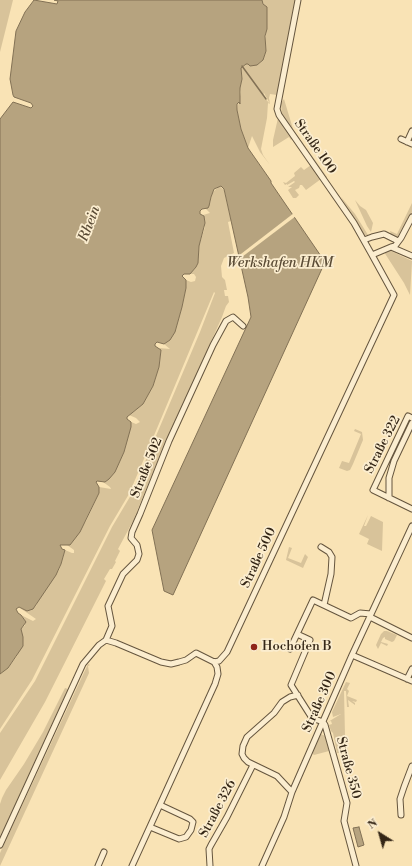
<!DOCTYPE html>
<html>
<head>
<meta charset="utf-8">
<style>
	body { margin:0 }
	#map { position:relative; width:412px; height:866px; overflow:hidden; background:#f9e3b5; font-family:"Libre Bodoni",serif }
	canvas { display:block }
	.north { position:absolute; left:360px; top:814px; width:40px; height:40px; -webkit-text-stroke:3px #fbedcf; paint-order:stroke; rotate:323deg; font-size:11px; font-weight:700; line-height:16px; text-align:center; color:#342616 }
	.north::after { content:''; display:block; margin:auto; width:14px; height:18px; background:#342616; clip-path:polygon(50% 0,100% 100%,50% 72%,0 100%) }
</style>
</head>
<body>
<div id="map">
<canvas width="412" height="866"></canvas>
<div class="north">N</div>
</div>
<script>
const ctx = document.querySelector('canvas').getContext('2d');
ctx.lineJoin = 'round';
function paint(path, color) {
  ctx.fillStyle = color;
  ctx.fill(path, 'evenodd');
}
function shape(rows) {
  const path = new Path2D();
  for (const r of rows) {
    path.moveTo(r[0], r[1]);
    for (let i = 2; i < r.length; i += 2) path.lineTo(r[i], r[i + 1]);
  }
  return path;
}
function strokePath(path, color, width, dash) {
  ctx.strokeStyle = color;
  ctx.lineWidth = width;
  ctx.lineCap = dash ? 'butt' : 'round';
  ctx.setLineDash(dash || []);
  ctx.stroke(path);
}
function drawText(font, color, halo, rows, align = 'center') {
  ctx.font = font + ' "Libre Bodoni",serif';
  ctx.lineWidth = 3.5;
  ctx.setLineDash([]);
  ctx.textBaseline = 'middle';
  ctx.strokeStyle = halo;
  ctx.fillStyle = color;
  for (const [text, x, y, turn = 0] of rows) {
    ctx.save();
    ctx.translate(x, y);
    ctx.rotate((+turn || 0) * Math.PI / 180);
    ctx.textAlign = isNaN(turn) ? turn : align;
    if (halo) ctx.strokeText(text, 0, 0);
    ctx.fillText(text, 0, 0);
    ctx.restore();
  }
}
paint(shape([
	[0,0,13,0,0,52],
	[262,0,295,0,277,95,270,94,269,98,270,104,264,93,263,96,270,104,268,103,267,118,261,149,263,155,270,165,260,152,252,136,248,148,241,129,237,110,241,92,240,88,242,79,241,68,246,64,257,65,261,62,265,55,267,13],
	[284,99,293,129,327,177,326,178,282,116,281,103],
	[278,118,293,138,291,140,289,137,273,147,273,140],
	[311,165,321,179,306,190,302,185,300,185,299,188,295,190,299,195,296,198,293,198,288,190,292,187,288,187,295,182,294,181,287,185,287,184,285,185,283,182,286,183,295,176,294,173,301,167,304,170],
	[218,187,221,187,224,190,231,221,228,222,234,253,224,258,221,266,222,277,225,280,227,290,224,290,225,296,228,296,229,302,226,306,222,317,193,382,171,429,133,521,118,549,120,551,115,561,116,562,112,569,110,569,104,579,106,581,45,702,0,780,0,733,35,681,112,527,131,495,200,332,215,293,214,292,209,304,158,426,129,494,110,526,32,680,0,729,0,674,8,668,17,656,21,632,21,629,25,625,25,620,21,615,33,621,36,619,20,608,25,610,36,606,39,597,59,570,63,558,65,550,72,553,74,553,74,550,67,545,70,545,86,521,99,493,99,487,111,489,110,487,103,482,105,482,115,472,117,466,124,452,131,422,136,424,140,422,136,418,129,415,143,404,153,386,159,367,161,350,159,348,170,349,164,344,170,340,176,328,182,307,186,288,186,280,191,282,195,281,196,277,194,274,190,274,196,267,198,263,199,246,205,227,204,216,203,215,210,213,206,209,210,203,212,193],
	[341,197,355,214,368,235,362,235],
	[355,200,360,206,366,210,373,223,371,232,367,226],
	[412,203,412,212,402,234,398,238,391,235,390,231,397,234],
	[389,250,412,261,410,295,404,283,384,252],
	[355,429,362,432,363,440,353,464,350,470,347,471,339,468,342,461,349,463,361,434,354,431],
	[368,515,364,526,366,526,371,516,383,522,382,551,367,544,369,539,359,534],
	[289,547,292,548,288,558,301,563,305,554,308,557,303,568,286,560],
	[384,631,387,631,397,635,394,641,392,642,385,639,385,637,383,637,385,638,383,638,381,642,388,644,387,646,381,643,378,649,376,645,381,634],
	[88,664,90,665,88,666,89,673,0,866,0,853],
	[346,682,350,683,347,689,349,691,347,696,357,700,356,702,352,701,355,703,355,705,348,700,349,707,347,707,346,691,344,691,345,736,352,769,347,753,337,753,333,733,331,731,329,725,332,724,331,721,328,722,341,714,333,717,332,712],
	[65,688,68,689,0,838,0,804,2,798,6,790,24,764,43,732],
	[321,734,325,736,329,751,314,755,312,753]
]), '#d8c39a');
const water = shape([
	[34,0,57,4,58,1,54,0,262,0,263,4,267,7,267,29,265,36,266,51,263,60,257,65,250,66,248,64,246,64,241,68,242,79,240,88,240,104,239,102,237,104,237,110,241,129,248,148,271,181,271,183,325,262,173,595,164,591,152,530,251,317,248,297,224,189,221,186,214,189,211,197,209,206,208,208,202,209,200,211,200,214,204,216,205,223,199,246,198,263,196,267,190,274,184,274,182,276,186,280,186,288,182,307,175,332,170,340,164,344,157,342,155,344,155,346,161,350,159,367,153,386,143,404,127,417,127,419,131,422,131,427,124,452,115,472,109,479,105,482,97,481,96,482,99,487,99,493,80,532,70,545,60,545,62,549,65,550,61,564,56,575,33,609,27,611,19,607,16,609,18,613,21,615,26,622,21,629,23,637,23,646,8,668,0,674,0,119,13,102,31,108,33,106,31,103,14,97,13,95,10,79,16,31,25,12,34,0],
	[359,827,364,845,358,847,353,828,359,827]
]);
paint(water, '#b6a37f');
strokePath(water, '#827155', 1);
paint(shape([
	[294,213,296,216,238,260,237,257]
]), '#f9e3b5');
strokePath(shape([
	[242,66,266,99]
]), '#827155', 1.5);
const minor = shape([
	[298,0,277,109,279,115,354,223,372,255,391,247,412,256],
	[401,139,412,144],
	[407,142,412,131],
	[364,240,372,237,384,234,398,241],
	[391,247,395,246,401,238,412,217],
	[412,418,408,416,373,490,412,509],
	[389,498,389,478,394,461,412,423],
	[321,547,329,552,332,557,331,574,324,605],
	[370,617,412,638],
	[297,634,310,640,291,685,312,718,323,722,325,725,347,803,344,821,356,866],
	[106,640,112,626,108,606,123,574,137,560,139,554,137,545,131,538,132,532,140,514,169,441,213,345,226,321,233,317,243,326],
	[106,640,116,643,161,662,171,664,179,662,186,660,196,653,214,662],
	[290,649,313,600,351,618,360,613,371,614],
	[352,655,412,681],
	[214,662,219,661,227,652,394,295,372,255],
	[407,679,412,669],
	[292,792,277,776,248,762,244,758,242,754,243,746,247,737,274,713,282,702,290,697,298,695],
	[401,815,400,799,404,787,412,766],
	[150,827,179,839,186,837,191,830,193,822,190,819,160,805],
	[0,845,83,664,99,645,106,640],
	[98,866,104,852],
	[132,866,215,684,218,674,217,667,214,662],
	[210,866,209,849,211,845,227,817,253,765],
	[262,866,284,817,292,792,352,655,412,526]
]);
strokePath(minor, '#65553e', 7);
strokePath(minor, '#fbedcf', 5);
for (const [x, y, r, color] of [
	[254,647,4,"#8f2418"]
]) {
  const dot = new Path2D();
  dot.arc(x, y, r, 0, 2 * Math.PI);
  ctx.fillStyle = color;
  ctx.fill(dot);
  strokePath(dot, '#fbedcf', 1.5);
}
drawText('13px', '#342616', '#fbedcf', [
	["Straße 100",315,147,55],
	["Straße 322",383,445,-63],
	["Straße 502",147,468,-68],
	["Straße 500",259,558,-65],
	["Straße 300",320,702,-66],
	["Straße 350",348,768,75],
	["Straße 326",218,809,-62]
]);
drawText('13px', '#342616', '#fbedcf', [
	["Hochofen B",262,647]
], 'left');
drawText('italic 14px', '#5b4c36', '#fbedcf', [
	["Rhein",90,224,-69],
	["Werkshafen HKM",280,264]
]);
</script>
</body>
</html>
